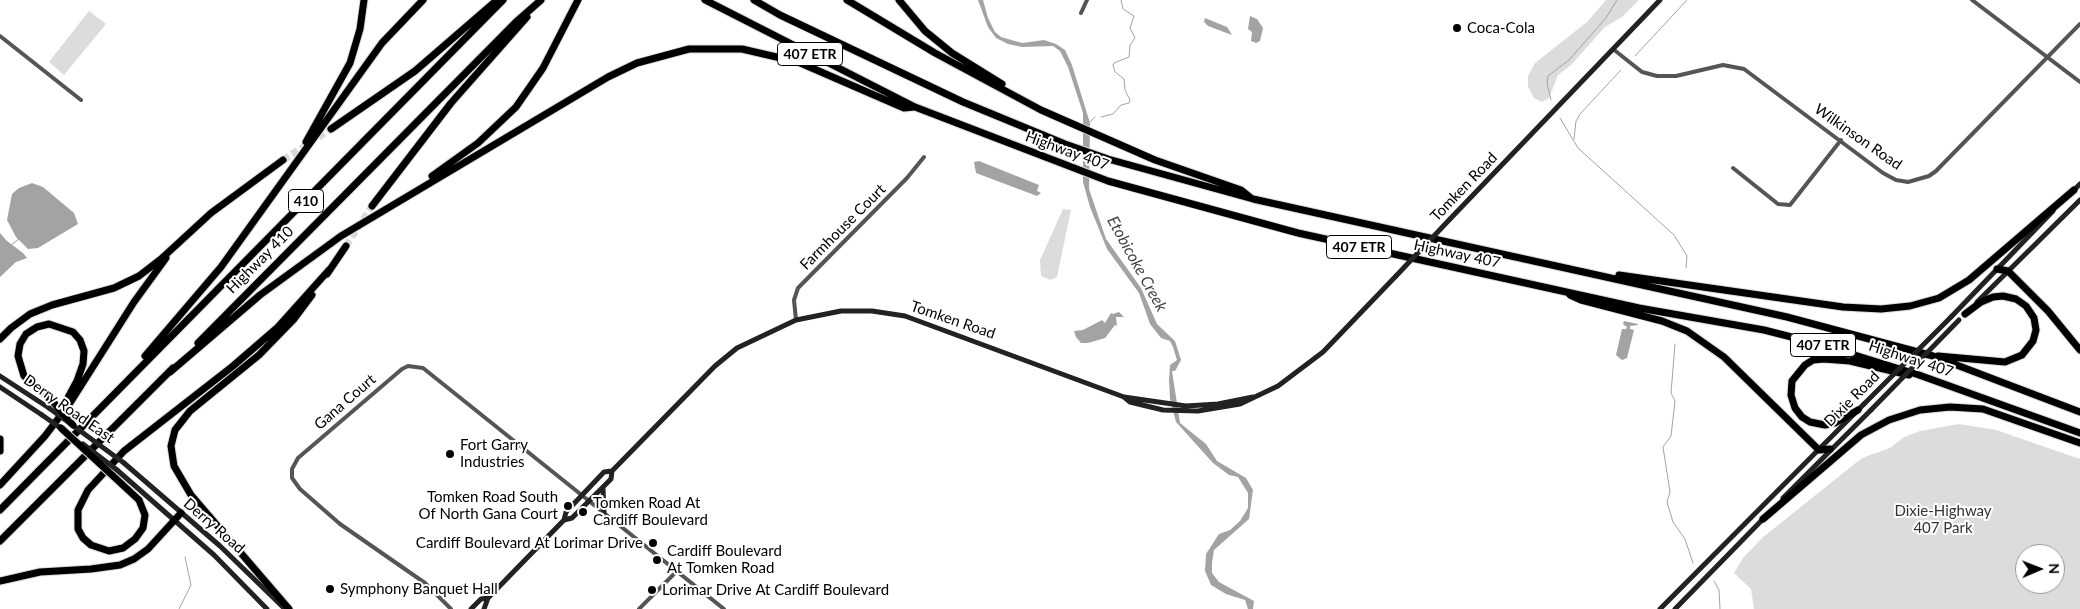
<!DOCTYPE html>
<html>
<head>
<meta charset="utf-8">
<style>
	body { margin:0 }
	#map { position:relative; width:2080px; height:609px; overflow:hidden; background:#fff; font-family:Lato,sans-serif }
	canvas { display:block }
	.north { position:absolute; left:2015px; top:544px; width:50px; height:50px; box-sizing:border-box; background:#fff; border:1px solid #999; border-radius:50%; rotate:89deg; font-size:14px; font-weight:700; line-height:20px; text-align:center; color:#000 }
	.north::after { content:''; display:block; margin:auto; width:18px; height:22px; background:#000; clip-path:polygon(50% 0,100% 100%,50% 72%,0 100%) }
</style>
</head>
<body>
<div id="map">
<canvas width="2080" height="609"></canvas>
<div class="north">N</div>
</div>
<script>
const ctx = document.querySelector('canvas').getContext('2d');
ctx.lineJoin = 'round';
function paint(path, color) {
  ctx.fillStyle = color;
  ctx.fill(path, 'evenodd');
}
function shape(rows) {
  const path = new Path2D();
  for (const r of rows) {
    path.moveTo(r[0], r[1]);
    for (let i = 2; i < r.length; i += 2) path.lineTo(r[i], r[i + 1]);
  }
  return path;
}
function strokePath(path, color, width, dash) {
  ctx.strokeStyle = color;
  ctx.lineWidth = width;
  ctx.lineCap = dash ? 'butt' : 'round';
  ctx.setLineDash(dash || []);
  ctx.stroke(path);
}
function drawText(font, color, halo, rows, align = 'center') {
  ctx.font = font + ' Lato,sans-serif';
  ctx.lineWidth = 4;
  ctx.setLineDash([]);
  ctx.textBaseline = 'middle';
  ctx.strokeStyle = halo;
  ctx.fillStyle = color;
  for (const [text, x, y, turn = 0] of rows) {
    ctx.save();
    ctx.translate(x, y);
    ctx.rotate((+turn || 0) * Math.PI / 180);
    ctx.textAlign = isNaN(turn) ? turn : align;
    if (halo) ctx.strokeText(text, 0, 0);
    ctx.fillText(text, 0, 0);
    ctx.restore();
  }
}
paint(shape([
	[1606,0,1639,0,1622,17,1605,27,1571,65,1558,75,1549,98,1542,102,1534,98,1528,87,1528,76,1535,63,1587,22],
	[89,11,106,24,64,75,49,62],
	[1063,209,1071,210,1057,277,1050,280,1041,276,1040,260],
	[1959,424,1996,430,2080,459,2080,609,1754,609,1751,589,1734,573,1743,558,1762,538,1862,458,1890,448,1904,437,1920,431],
	[2025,554,2055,554,2055,584,2025,584]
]), '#dcdcdc');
paint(shape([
	[978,0,983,0,988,18,995,32,1001,37,1022,43,1044,40,1056,44,1065,50,1072,65,1090,123,1089,189,1106,239,1141,288,1157,324,1175,341,1181,360,1175,371,1172,371,1180,423,1206,444,1217,461,1246,478,1253,490,1249,519,1214,550,1212,563,1212,573,1219,582,1254,601,1253,609,1248,609,1245,600,1226,594,1211,585,1205,571,1206,554,1219,534,1230,530,1240,521,1248,508,1248,493,1238,477,1229,475,1213,463,1176,422,1170,399,1169,379,1170,365,1177,360,1173,347,1170,341,1161,338,1150,324,1139,293,1107,249,1090,207,1083,182,1083,113,1068,67,1060,51,1053,46,1022,47,1008,44,996,38,988,27],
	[1250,16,1257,19,1263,28,1260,41,1256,43,1251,41,1252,32,1248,29],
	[1205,18,1227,27,1232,35,1208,26,1204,22],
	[979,161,1039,185,1037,191,1041,193,1037,196,976,173,974,162],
	[32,183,43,187,74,213,78,224,38,248,28,249,16,237,7,220,12,194,19,188],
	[0,233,7,241,23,253,27,258,16,262,0,277],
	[1119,312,1124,317,1116,317,1117,326,1115,325,1105,338,1088,343,1081,343,1076,337,1074,331,1083,330,1102,320,1105,323,1111,313,1113,314],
	[1624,321,1638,324,1638,325,1630,326,1630,329,1634,330,1627,358,1622,360,1616,355,1622,329,1626,329,1627,327,1623,324]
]), '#a3a3a3');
strokePath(shape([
	[1635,56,1687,0],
	[1551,100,1547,83,1548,76,1569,60,1606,18,1617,0],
	[1101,117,1113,114,1121,105,1129,103,1130,100,1125,90,1124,79,1115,72,1113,65,1114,63,1129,57,1130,45,1135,38,1130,28,1134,16,1123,9,1121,0],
	[1560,118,1578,148,1674,235,1687,256,1686,268],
	[1090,122,1095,117],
	[1574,139,1576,121,1580,114,1621,70],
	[10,246,19,239],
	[1675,344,1671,393,1675,401,1671,436,1663,447,1670,492,1667,502,1673,522,1685,539,1693,563],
	[1714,581,1719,590,1720,609],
	[179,609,191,585,185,557]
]), '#a3a3a3', 1);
strokePath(shape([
	[283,160,331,129],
	[346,246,372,206]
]), '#d9d9d9', 7, [7, 3.5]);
const motorway = shape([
	[705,0,915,107,1108,181,1298,233,1639,308,1764,330,1819,344,1919,375,2080,433],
	[754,0,780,15,963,102,1065,144,1108,159,1253,199,1787,317,1933,356,2080,412],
	[847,0,935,53,1041,110,1155,160,1241,190,1251,198],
	[899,0,925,31,952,53,1002,84],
	[331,129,415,71,497,0],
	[306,142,350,63,360,29,364,0],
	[432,176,478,143,516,107,543,68,578,0],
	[372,206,451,103,527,17],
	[1997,269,2008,271,2048,311,2080,350],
	[327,274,346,246],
	[1619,275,1843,307,1881,309,1910,306,1939,298,1969,280,2074,190],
	[1570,295,1581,300,1662,321,1687,331,1724,357,1819,450,1830,449],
	[0,339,11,328,30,314,52,305,114,288,139,276,161,259,211,213,283,160],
	[198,343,516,22,541,0],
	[145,356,221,267,382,43,423,0],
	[1938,356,2005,362,2022,355,2033,341,2036,330,2034,318,2026,306,2016,299,2003,296,1993,297,1981,302,1965,314],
	[170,372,260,295,341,236,608,77,637,63,689,49,742,49,798,62,904,108,914,107],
	[54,403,24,376,18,356,20,344,26,334,37,327,49,324,73,332,80,340,84,351,83,364,77,381,64,405],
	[1858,410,1835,423,1825,425,1810,422,1802,417,1795,408,1791,395,1792,381,1805,365,1813,360,1824,359,1850,361,1909,375],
	[0,439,0,451],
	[112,475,139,500,145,515,143,528,135,539,123,548,109,551,91,545,83,538,78,529,78,510,88,490,124,451,233,366,277,328,329,270],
	[0,485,45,436,70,403,134,302,166,258],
	[0,510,503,0],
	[1763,519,1861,435,1889,420,1920,410,1950,407,1983,409,2080,443],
	[0,541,173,368],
	[0,581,40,572,91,569,120,565,134,559,148,549,181,513],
	[289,609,191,495,174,466,171,446,175,430,190,411,259,355,294,319,312,295]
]);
strokePath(motorway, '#dbdbdb', 9);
strokePath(shape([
	[1972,0,2080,82],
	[1081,13,1087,0],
	[0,36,81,100],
	[1613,49,1642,72,1657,76,1676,76,1723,65,1744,69,1883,173,1896,180,1908,182,1929,176,1936,171,2080,24],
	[1733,168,1778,204,1790,205,1841,140],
	[796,320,794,300,798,288,907,178,924,157],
	[451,609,425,583,340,524,300,489,292,478,292,469,298,458,402,369,408,366,423,368,724,609],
	[639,609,677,571]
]), '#555', 4);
strokePath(shape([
	[2073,191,2080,184],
	[1450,219,1660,0],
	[1977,302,2080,200],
	[1951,317,2053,211],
	[0,376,49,408],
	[0,387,42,415],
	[1124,397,1186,406,1218,404,1253,397],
	[124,463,220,546,285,609],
	[117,470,214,555,267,609],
	[603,488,604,512],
	[1783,498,1871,410],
	[564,520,572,518,611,479,612,471,715,366,737,348,796,320,841,311,872,311,905,316,1124,397,1130,402,1163,410,1198,411,1240,404,1278,386,1323,352,1396,276],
	[471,609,481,599,488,598],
	[484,609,488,598,564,520,566,512,604,472,612,471],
	[1660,609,1864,404],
	[1675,609,1765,517]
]), '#222', 5);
strokePath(motorway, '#000', 7);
const motorwayBridge = shape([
	[54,403,73,425],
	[61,428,112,475]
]);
strokePath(motorwayBridge, '#dbdbdb', 9, []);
strokePath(shape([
	[1396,276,1450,219],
	[1864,404,1951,317],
	[49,408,124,463],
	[1871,410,1959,320],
	[42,415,62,429],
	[83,444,117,470]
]), '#222', 5);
strokePath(motorwayBridge, '#000', 7);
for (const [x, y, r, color] of [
	[1457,28,5,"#000"],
	[450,454,5,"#000"],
	[568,506,5,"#000"],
	[583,512,5,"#000"],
	[653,543,5,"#000"],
	[657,560,5,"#000"],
	[330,589,5,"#000"],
	[652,590,5,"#000"]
]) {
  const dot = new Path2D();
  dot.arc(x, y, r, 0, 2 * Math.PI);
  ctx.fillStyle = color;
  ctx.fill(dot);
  strokePath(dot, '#fff', 2);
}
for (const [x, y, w] of [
	[810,54,65],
	[306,201,35],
	[1359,247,65],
	[1823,345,65]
]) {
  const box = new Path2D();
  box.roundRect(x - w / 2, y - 11.5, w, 23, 4);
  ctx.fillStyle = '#fff';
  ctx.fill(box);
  strokePath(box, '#000', 1);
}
drawText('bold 14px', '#000', null, [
	["407 ETR",810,54],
	["410",306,201],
	["407 ETR",1359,247],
	["407 ETR",1823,345]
]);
drawText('15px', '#000', '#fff', [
	["Coca-Cola",1467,28],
	["Fort Garry",460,445],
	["Industries",460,462],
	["Tomken Road South",558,497,"right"],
	["Of North Gana Court",558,514,"right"],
	["Tomken Road At",593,503],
	["Cardiff Boulevard",593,520],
	["Cardiff Boulevard At Lorimar Drive",643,543,"right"],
	["Cardiff Boulevard",667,551],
	["At Tomken Road",667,568],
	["Symphony Banquet Hall",340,589],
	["Lorimar Drive At Cardiff Boulevard",662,590]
], 'left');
drawText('15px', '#000', '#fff', [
	["Wilkinson Road",1858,137,35],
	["Highway 407",1067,151,20],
	["Tomken Road",1464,187,-46],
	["Farmhouse Court",843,227,-45],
	["Highway 407",1457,254,12],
	["Highway 410",260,260,-45],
	["Tomken Road",953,320,19],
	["Highway 407",1911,359,18],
	["Dixie Road",1852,399,-45],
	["Gana Court",345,402,-41],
	["Derry Road East",69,409,35],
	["Derry Road",214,526,41]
]);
drawText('15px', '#333', '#fff', [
	["Dixie-Highway",1943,511],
	["407 Park",1943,528]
]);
drawText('italic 16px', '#444', '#fff', [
	["Etobicoke Creek",1137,264,61]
]);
</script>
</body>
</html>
